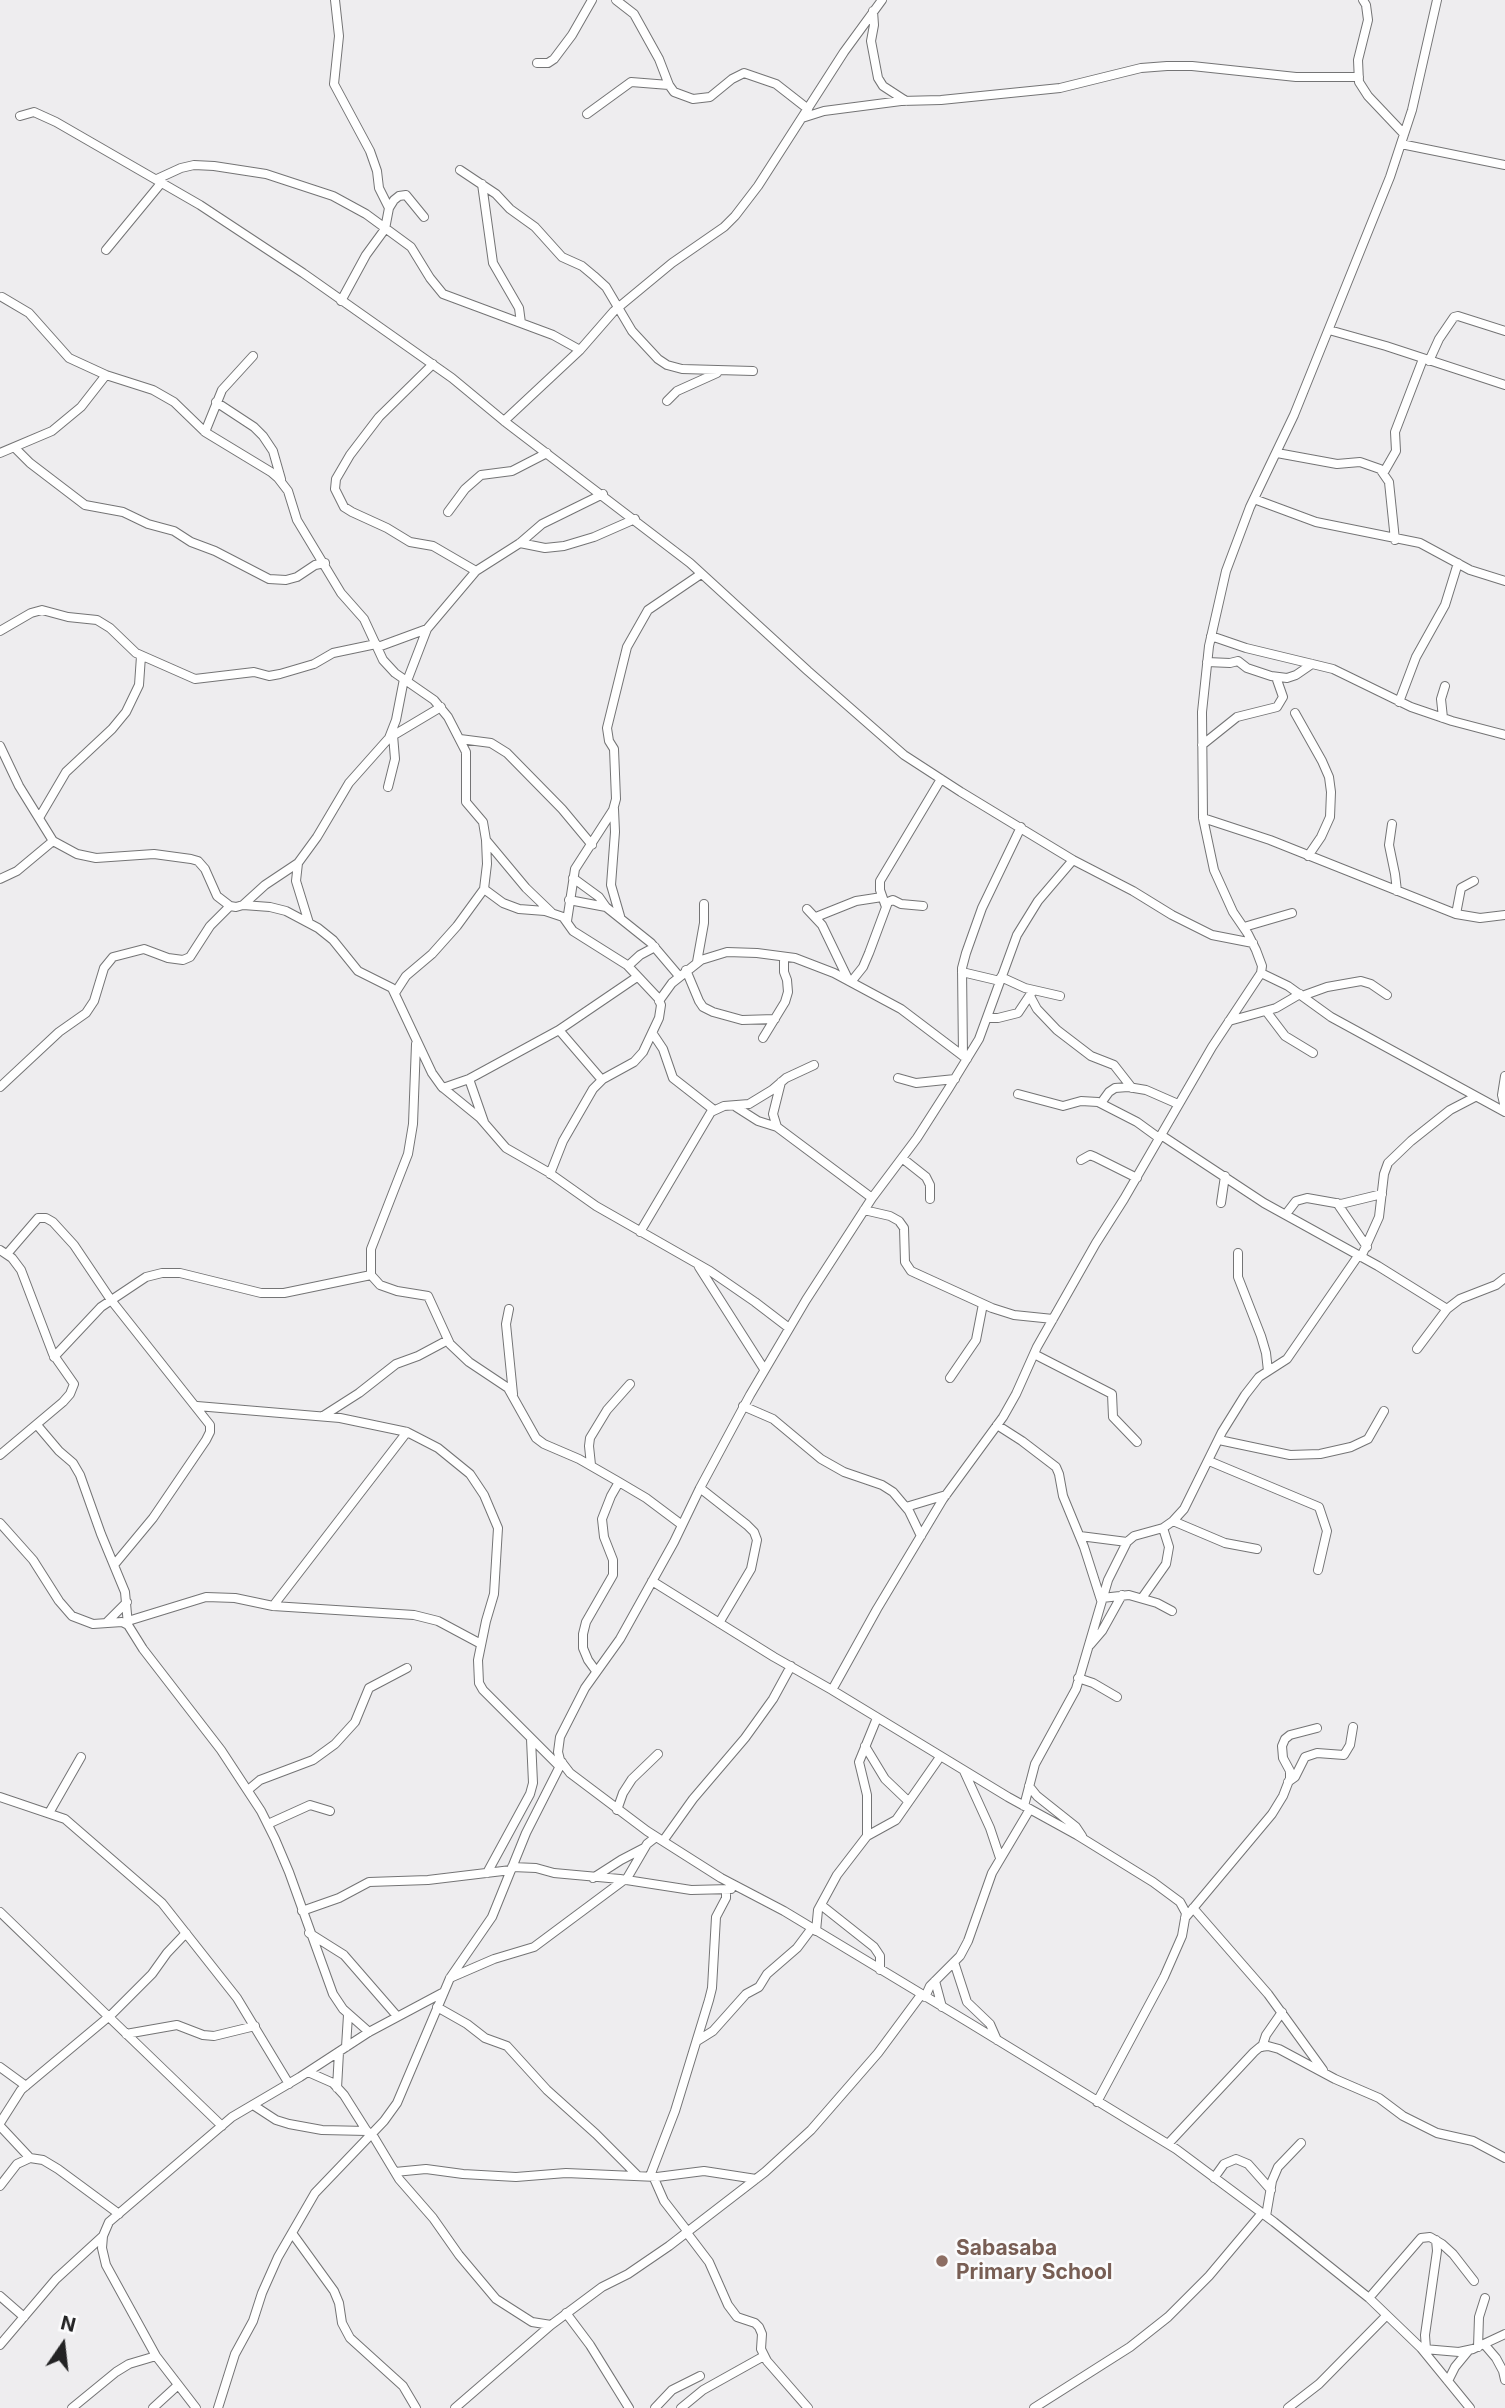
<!DOCTYPE html>
<html>
<head>
<meta charset="utf-8">
<style>
	body { margin:0 }
	#map { position:relative; width:1505px; height:2408px; overflow:hidden; background:#eeedef; font-family:Inter,sans-serif }
	canvas { display:block }
	.north { position:absolute; left:28px; top:2310px; width:70px; height:70px; -webkit-text-stroke:5px #fbfbfc; paint-order:stroke; rotate:14deg; font-size:19px; font-weight:700; line-height:28px; text-align:center; color:#232324 }
	.north::after { content:''; display:block; margin:auto; width:24px; height:32px; background:#232324; clip-path:polygon(50% 0,100% 100%,50% 72%,0 100%) }
</style>
</head>
<body>
<div id="map">
<canvas width="1505" height="2408"></canvas>
<div class="north">N</div>
</div>
<script>
const ctx = document.querySelector('canvas').getContext('2d');
ctx.lineJoin = 'round';
function shape(rows) {
  const path = new Path2D();
  for (const r of rows) {
    path.moveTo(r[0], r[1]);
    for (let i = 2; i < r.length; i += 2) path.lineTo(r[i], r[i + 1]);
  }
  return path;
}
function strokePath(path, color, width, dash) {
  ctx.strokeStyle = color;
  ctx.lineWidth = width;
  ctx.lineCap = dash ? 'butt' : 'round';
  ctx.setLineDash(dash || []);
  ctx.stroke(path);
}
function drawText(font, color, halo, rows, align = 'center') {
  ctx.font = font + ' Inter,sans-serif';
  ctx.lineWidth = 5;
  ctx.setLineDash([]);
  ctx.textBaseline = 'middle';
  ctx.strokeStyle = halo;
  ctx.fillStyle = color;
  for (const [text, x, y, turn = 0] of rows) {
    ctx.save();
    ctx.translate(x, y);
    ctx.rotate((+turn || 0) * Math.PI / 180);
    ctx.textAlign = isNaN(turn) ? turn : align;
    if (halo) ctx.strokeText(text, 0, 0);
    ctx.fillText(text, 0, 0);
    ctx.restore();
  }
}
const street = shape([
	[335,0,339,36,334,84,370,151,377,171,379,188,389,208],
	[616,0,634,14,659,59,669,85,674,92,693,99,710,97,732,79,744,73,776,84,808,109],
	[1363,0,1366,5,1368,20,1358,60,1359,82,1368,96,1404,134],
	[873,11,874,25,871,41,878,78,883,86,906,101],
	[537,63,548,63,554,59,572,35,592,0],
	[587,114,631,82,669,85],
	[20,116,34,112,56,122,200,205,303,273,452,378,504,421,690,563,808,671,904,755,961,792,1073,860,1133,891,1172,915,1212,935,1253,943],
	[802,118,824,111,901,101,941,100,1060,88,1141,68,1167,66,1192,66,1296,77,1359,77],
	[1401,144,1505,165],
	[460,170,496,194,510,209,535,227,562,257,582,266,594,276,606,287,632,331,658,359,667,365,682,369,753,371],
	[157,179,181,168,194,165,214,166,266,174,333,196,366,214,411,247,430,278,443,294,553,335,580,350],
	[482,184,493,263,519,308,521,323],
	[106,250,162,182],
	[2,297,29,313,69,358,106,375,153,390,174,402,205,432,271,472,278,478,288,491,297,520,341,593,364,619,383,660,395,673,434,700,448,717,466,752,466,802,483,822,486,840,526,888,551,912],
	[341,301,366,255,385,229,389,208,394,200,399,196,406,195,424,217],
	[1329,330,1386,346,1505,385],
	[1429,361,1439,339,1454,317,1458,316,1505,331],
	[433,364,379,417,350,455,336,479,335,489,344,507,352,512,387,528,410,542,433,546,476,571],
	[667,401,677,391,717,373],
	[216,402,254,427,263,436,273,451,281,479],
	[504,421,580,350,614,311,672,263,724,227,735,216,758,186,844,52,882,0],
	[205,432,222,390,253,356],
	[15,448,30,463,85,505,123,512,148,524,174,531,191,542,215,551,269,579,286,580,297,577,315,565,325,563],
	[0,453,52,431,81,407,106,375],
	[1277,453,1337,464,1360,462,1380,469,1389,482,1395,540],
	[1384,472,1396,451,1395,432,1423,359],
	[1254,499,1316,522,1420,543,1470,570,1505,581],
	[448,512,465,489,481,475,512,471,547,453],
	[520,543,545,548,564,546,594,537,635,519],
	[0,631,31,613,42,610,68,617,97,620,110,628,136,653,195,679,254,672,269,676,280,674,314,664,333,653,376,644],
	[1211,636,1246,648,1333,669,1411,707,1452,721,1505,735],
	[378,647,427,629],
	[1207,662,1230,663,1238,661,1247,668,1271,676,1287,678,1296,675,1312,664],
	[407,681,427,629,476,571,520,543,542,524,603,494],
	[1399,702,1416,657,1445,605,1458,563],
	[1295,713,1322,761,1329,777,1331,792,1330,817,1321,837,1308,856],
	[1443,718,1441,699,1445,686],
	[389,738,441,707],
	[460,739,491,743,507,753,562,809,592,845],
	[1202,745,1237,717,1277,707,1283,697,1276,677],
	[0,746,19,786,53,841,77,854,96,858,154,854,191,859,198,861,205,869,217,896,230,906,236,907,243,905,265,885,298,863],
	[388,787,395,759,393,735],
	[614,809,615,832,611,885,620,916],
	[39,818,66,772,112,729,126,712,139,685,141,656],
	[1203,818,1270,840,1456,914,1480,918,1505,915],
	[1392,824,1389,845,1395,874,1397,891],
	[1073,860,1038,901,1017,935,979,1039,949,1088,917,1138,872,1198,806,1300,750,1395,700,1488,674,1542,620,1639,585,1688,560,1737,558,1752,560,1760,570,1773,647,1831,721,1878,784,1911,968,2022,1176,2149,1274,2222,1369,2298,1421,2348,1470,2408],
	[573,878,599,897,606,907],
	[0,879,17,871,53,841],
	[484,889,503,903,519,909,545,911,563,917,573,931,627,965,658,998,661,1005,659,1018,643,1052,634,1062,603,1079,593,1089,563,1141,550,1174],
	[569,900,606,907,651,943,679,976],
	[243,905,270,907,286,911,318,928,333,940,358,971,392,988,432,1073,442,1087,480,1118,506,1148,548,1172,596,1206,710,1271,755,1302,789,1328],
	[886,907,880,890,880,881,941,779],
	[807,909,822,925,849,981],
	[1456,914,1461,888,1474,881],
	[816,917,856,901,882,897],
	[567,921,575,869,613,810,616,799,614,749,609,741,607,728,627,647,648,610,701,574],
	[309,923,296,881,298,863,317,837,349,783,389,738,396,720,404,679],
	[1244,927,1292,913],
	[697,962,704,923,704,904],
	[628,966,640,955,655,947],
	[686,970,699,1001,703,1007,713,1012,742,1020,775,1019],
	[962,972,1000,981],
	[1261,973,1288,986,1331,1017,1505,1112],
	[1001,977,1025,988,1060,996],
	[851,982,863,967,869,953,888,902,893,900,901,904,923,906],
	[395,993,406,976,432,954,457,926,484,889,487,864,486,840],
	[1030,996,1037,1009,1057,1030,1091,1056,1114,1065,1132,1088],
	[1302,996,1327,987,1361,981,1371,984,1387,995],
	[659,1001,672,983,701,960,727,952,757,953,795,958,834,973,901,1009,967,1059],
	[1266,1011,1285,1036,1313,1053],
	[988,1018,998,1018,1018,1013,1032,992],
	[1229,1021,1276,1008,1300,994],
	[559,1030,602,1080],
	[653,1034,663,1049,673,1078,714,1110],
	[763,1038,785,1002,788,992,787,980,784,972,784,957],
	[416,1044,413,1124,408,1154,371,1249,371,1275,380,1285,397,1291,428,1296,450,1344,469,1362,508,1388,536,1438,544,1444,579,1459,619,1482,646,1498,682,1525],
	[963,1056,962,968,966,953,982,908,1021,827],
	[1505,1076,1502,1095,1505,1108],
	[898,1078,916,1083,955,1079],
	[469,1079,484,1122],
	[0,1087,59,1032,86,1013,94,1001,104,968,113,957,144,949,168,958,183,960,190,957,210,926,230,906],
	[443,1088,469,1079,559,1030,637,977],
	[1018,1094,1063,1106,1081,1101,1098,1102,1137,1122,1159,1138],
	[1101,1103,1109,1092,1115,1088,1128,1087,1146,1090,1178,1104],
	[736,1107,758,1121,777,1127,872,1198],
	[777,1127,773,1114,781,1082],
	[1161,1135,1264,1203,1378,1266,1447,1309],
	[902,1158,926,1177,930,1185,930,1199],
	[1081,1160,1090,1155,1095,1157,1137,1178],
	[1221,1203,1225,1176],
	[1337,1203,1367,1247],
	[864,1210,890,1216,899,1221,904,1228,905,1262,911,1271,992,1308,1014,1315,1053,1319],
	[1286,1214,1296,1201,1307,1198,1341,1204,1382,1194],
	[640,1232,711,1112,724,1106,749,1104,772,1090,786,1078,814,1065],
	[0,1250,12,1258,21,1270,53,1354,74,1384,70,1394,63,1402,0,1455],
	[1238,1253,1238,1277,1261,1336,1266,1353,1268,1371],
	[7,1254,38,1218,46,1218,53,1222,74,1245,111,1300,210,1425,210,1432,206,1440,153,1518,114,1565],
	[1361,1257,1379,1217,1384,1174,1388,1163,1411,1141,1450,1110,1475,1097],
	[699,1267,764,1369],
	[509,1309,506,1324,513,1394],
	[1417,1349,1447,1309,1460,1299,1496,1285,1505,1278],
	[1034,1354,1112,1394,1113,1417,1137,1442],
	[54,1357,101,1307,146,1277,162,1273,180,1273,261,1293,284,1293,371,1275],
	[950,1378,976,1340,983,1304],
	[197,1406,340,1418,407,1432,438,1448,470,1474,484,1495,498,1528,494,1594,486,1621,478,1660,479,1683,483,1690,559,1766],
	[743,1406,773,1419,821,1459,844,1472,882,1485,893,1492,909,1511,921,1536],
	[323,1416,359,1393,396,1364,418,1356,448,1340],
	[37,1425,59,1451,73,1463,80,1475,101,1534,125,1592,128,1625],
	[997,1425,1022,1441,1056,1467,1059,1474,1063,1496,1084,1547,1101,1600],
	[1219,1440,1290,1455,1320,1454,1351,1447,1368,1439,1384,1411],
	[1209,1461,1319,1507,1327,1531,1318,1570],
	[591,1465,589,1446,590,1438,607,1410,630,1384],
	[700,1488,747,1525,754,1532,757,1540,751,1569,719,1623],
	[906,1507,946,1495],
	[1173,1521,1225,1543,1257,1549],
	[0,1523,33,1560,59,1601,72,1616,93,1624,122,1622,128,1625,143,1649,221,1750,261,1811,275,1839,289,1872,333,1994,343,2009,369,2032],
	[1080,1536,1127,1542],
	[652,1581,774,1657,832,1690,1008,1797,1077,1835,1153,1882,1180,1902,1186,1913,1182,1936,1164,1977,1097,2102],
	[1102,1598,1129,1595,1157,1603,1172,1611],
	[1142,1598,1166,1564,1169,1547,1163,1528],
	[273,1606,407,1432],
	[128,1621,206,1597,235,1598,273,1606,414,1615,438,1621,481,1644],
	[106,1623,127,1602],
	[1090,1645,1102,1631,1122,1595],
	[596,1671,588,1660,583,1648,583,1634,586,1622,613,1575,613,1560,604,1537,602,1519,611,1496,619,1482],
	[1078,1678,1093,1683,1117,1697],
	[832,1690,877,1609,943,1499,1003,1417,1016,1394,1037,1347,1096,1243,1124,1199,1212,1047,1261,973,1262,966,1256,950,1248,934,1233,912,1214,870,1203,818,1202,712,1209,646,1226,571,1250,507,1294,415,1390,177,1412,110,1437,0],
	[865,1746,885,1779,908,1801],
	[964,1771,990,1828,1000,1858],
	[1288,1782,1295,1777,1305,1757,1317,1753,1344,1755,1350,1745,1353,1727],
	[1029,1786,1037,1796,1076,1827,1082,1836],
	[248,1790,260,1780,313,1760,335,1744,355,1722,369,1688,407,1668],
	[0,1797,65,1819,162,1903,237,1998,289,2084],
	[1024,1806,1035,1764,1076,1689,1108,1580,1127,1542,1134,1536,1163,1528,1173,1521,1184,1509,1222,1432,1245,1395,1259,1377,1287,1359,1358,1256],
	[617,1810,623,1793,632,1779,658,1754],
	[49,1813,81,1757],
	[268,1824,310,1805,330,1811],
	[867,1836,867,1795,859,1762,877,1718],
	[663,1841,693,1799,745,1738,773,1699,791,1666],
	[512,1867,536,1868,554,1873,620,1879,691,1890,731,1889],
	[487,1873,530,1794,533,1783,531,1739],
	[593,1878,621,1860,644,1848],
	[626,1880,647,1844,656,1837],
	[821,1905,874,1947,880,1956,880,1970],
	[1193,1908,1268,1994,1323,2070],
	[302,1911,339,1898,369,1882,428,1880,511,1870],
	[0,1912,222,2126],
	[1185,1918,1272,1814,1283,1796,1290,1778,1290,1771,1283,1758,1282,1746,1285,1739,1290,1735,1317,1728],
	[816,1931,818,1910,837,1875,867,1836,896,1820,940,1757],
	[309,1933,344,1955,397,2016],
	[954,1962,967,2002,990,2024,997,2040],
	[450,1978,494,1959,534,1947,624,1880],
	[935,1981,942,2007],
	[925,1997,930,1986,960,1956,968,1941,992,1873,1030,1809],
	[437,2007,467,2024,485,2038,507,2046,547,2090,596,2134,637,2175],
	[126,2034,177,2025,203,2035,214,2036,255,2026],
	[697,2041,713,2031,746,1994,759,1987,767,1974,797,1948,812,1928],
	[346,2047,348,2015],
	[1262,2047,1266,2035,1282,2012],
	[0,2067,26,2086],
	[308,2072,333,2083,344,2095,368,2133],
	[337,2088,339,2052],
	[253,2105,276,2120,289,2124,322,2130,367,2131],
	[0,2123,21,2090,112,2014,152,1974,167,1953,186,1933],
	[0,2126,30,2158],
	[372,2134,399,2179,433,2218,459,2255,496,2299,532,2322,551,2325],
	[1168,2144,1254,2052,1260,2047,1268,2046,1279,2049,1335,2079,1379,2098,1403,2116,1437,2133,1473,2141,1505,2158],
	[395,2172,426,2169,463,2174,516,2177,566,2173,657,2177,704,2171,756,2179],
	[650,2176,675,2111,709,2000,712,1988,716,1917,726,1898,726,1889],
	[653,2176,664,2201,688,2232],
	[1214,2178,1224,2164,1236,2159,1248,2164,1271,2190],
	[0,2186,17,2164,30,2158,43,2160,58,2169,119,2214],
	[1266,2216,1272,2181,1278,2167,1301,2143],
	[292,2233,334,2291,339,2303,342,2323,350,2338,403,2386,416,2408],
	[687,2233,709,2262,728,2305,737,2317,755,2323,759,2327,762,2334,761,2349,767,2361,808,2408],
	[0,2296,24,2317],
	[1369,2298,1421,2238,1430,2237,1442,2244,1453,2254,1474,2281],
	[566,2313,590,2345,629,2408],
	[1484,2344,1496,2358,1503,2371,1505,2380],
	[0,2345,56,2279,103,2236],
	[1478,2347,1479,2317,1485,2298],
	[1424,2349,1459,2352,1473,2349,1505,2334],
	[1426,2349,1425,2335,1437,2251,1436,2240],
	[1448,2381,1455,2367,1469,2350],
	[72,2408,116,2372,129,2364,156,2356],
	[153,2408,177,2386],
	[196,2408,156,2356,106,2265,102,2248,103,2236,109,2222,232,2117,300,2077,369,2032,444,1992],
	[218,2408,235,2354,253,2321,262,2293,278,2257,315,2193,384,2121,397,2103,450,1978,492,1917,526,1833,562,1762],
	[455,2408,551,2325,602,2287,628,2274,669,2246,765,2172,811,2130,878,2053,921,1995],
	[655,2408,672,2390,700,2376],
	[681,2408,703,2390,764,2356],
	[1034,2408,1130,2347,1168,2317,1209,2276,1262,2213],
	[1288,2408,1319,2384,1386,2316]
]);
strokePath(street, '#747475', 10);
strokePath(street, '#fff', 8);
for (const [x, y, r, color] of [
	[942,2261,7,"#8d6e63"]
]) {
  const dot = new Path2D();
  dot.arc(x, y, r, 0, 2 * Math.PI);
  ctx.fillStyle = color;
  ctx.fill(dot);
  strokePath(dot, '#fbfbfc', 2.5);
}
drawText('bold 21px', '#785e54', '#fbfbfc', [
	["Sabasaba",956,2249],
	["Primary School",956,2273]
], 'left');
</script>
</body>
</html>
